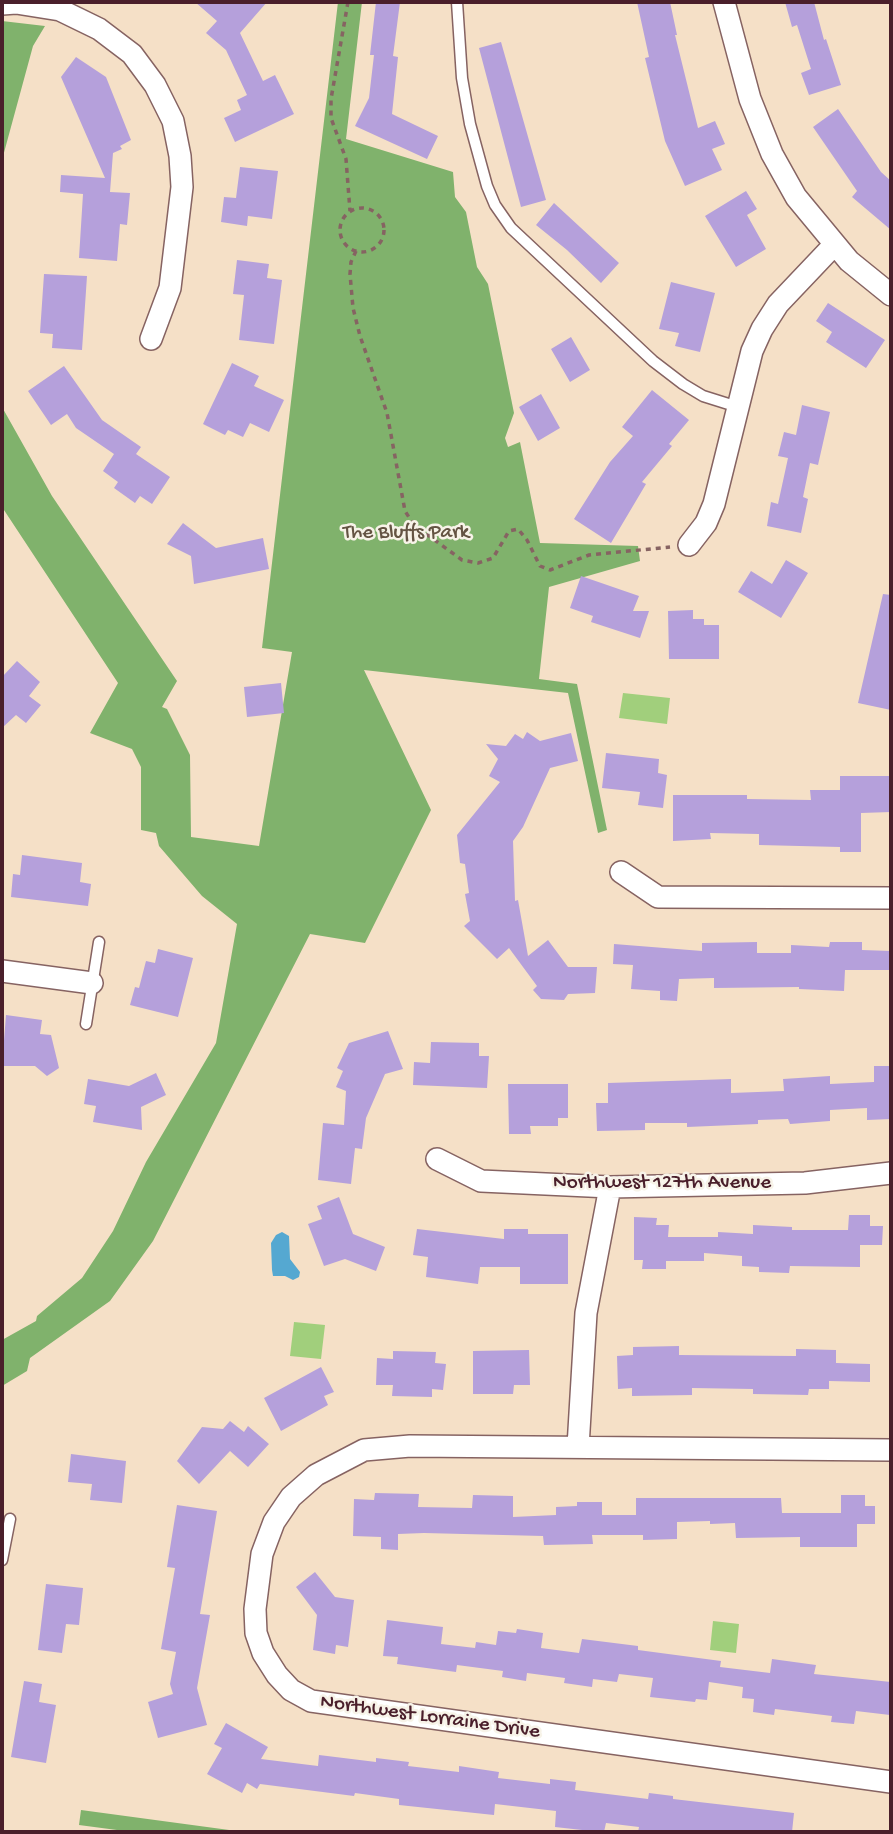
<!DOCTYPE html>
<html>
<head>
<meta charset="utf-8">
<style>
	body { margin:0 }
	#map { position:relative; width:893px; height:1834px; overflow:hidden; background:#f5e0c7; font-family:"Gochi Hand",sans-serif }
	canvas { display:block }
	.frame { position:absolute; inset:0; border:4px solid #4a1f2b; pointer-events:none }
</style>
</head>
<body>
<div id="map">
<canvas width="893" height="1834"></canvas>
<div class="frame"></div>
</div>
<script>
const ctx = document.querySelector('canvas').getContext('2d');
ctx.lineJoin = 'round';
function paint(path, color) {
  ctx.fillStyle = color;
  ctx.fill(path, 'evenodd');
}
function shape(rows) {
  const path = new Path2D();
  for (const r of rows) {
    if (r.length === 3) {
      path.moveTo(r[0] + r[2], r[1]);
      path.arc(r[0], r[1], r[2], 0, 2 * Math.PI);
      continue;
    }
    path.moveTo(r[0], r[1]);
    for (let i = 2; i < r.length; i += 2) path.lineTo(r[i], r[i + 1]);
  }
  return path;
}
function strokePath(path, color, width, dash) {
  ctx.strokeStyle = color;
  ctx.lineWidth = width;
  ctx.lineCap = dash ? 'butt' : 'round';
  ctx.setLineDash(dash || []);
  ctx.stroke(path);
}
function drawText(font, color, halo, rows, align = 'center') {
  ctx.font = font + ' "Gochi Hand",sans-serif';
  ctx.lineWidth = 5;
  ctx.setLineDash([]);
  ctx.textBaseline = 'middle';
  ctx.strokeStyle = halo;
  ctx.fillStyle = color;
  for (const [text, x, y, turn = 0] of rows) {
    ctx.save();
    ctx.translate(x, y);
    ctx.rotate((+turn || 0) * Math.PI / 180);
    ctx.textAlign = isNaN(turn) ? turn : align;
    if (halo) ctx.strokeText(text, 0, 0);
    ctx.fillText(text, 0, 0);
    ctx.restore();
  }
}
paint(shape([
	[623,693,670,698,667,724,619,718],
	[294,1322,325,1325,321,1359,290,1356],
	[713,1621,739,1624,736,1653,710,1650]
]), '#a1cf7c');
paint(shape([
	[338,2,362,2,346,139,453,172,455,197,466,212,477,267,488,284,514,413,505,438,508,447,520,442,540,543,638,546,640,561,549,587,539,679,577,684,607,830,598,833,568,693,364,670,431,810,365,943,310,934,153,1241,110,1301,30,1358,27,1371,2,1386,2,1340,36,1321,37,1316,82,1278,113,1231,146,1162,216,1043,237,924,202,896,159,846,156,833,141,830,141,767,132,749,90,733,118,683,2,507,2,407,52,496,177,681,162,707,167,709,190,755,191,837,259,846,292,652,262,648],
	[2,21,45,26,33,46,2,160],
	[81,1810,244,1832,132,1832,79,1825]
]), '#80b26c');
paint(shape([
	[282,1232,289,1236,290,1259,300,1272,299,1277,293,1280,285,1276,273,1276,272,1270,271,1243,276,1235]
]), '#55a8d1');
paint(shape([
	[195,2,267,2,240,33,263,81,275,75,294,114,235,142,224,118,241,110,237,100,247,95,226,50,206,33,217,21],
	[376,2,400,2,393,56,398,57,392,114,438,136,427,159,355,126,369,98,374,55,370,55],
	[637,2,670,2,677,35,675,35,698,128,715,121,725,144,712,149,722,170,685,186,665,141,645,58,649,57],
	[785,2,814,2,824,40,826,39,841,85,809,95,801,73,811,69,797,25,792,27],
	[501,42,546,200,521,207,479,48],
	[76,57,106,77,131,140,120,146,122,149,113,153,110,192,130,193,127,225,120,224,117,261,79,258,83,194,60,192,61,175,105,178,61,77],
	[838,109,881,172,891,181,891,230,852,197,857,191,813,127],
	[240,167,278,171,272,219,248,216,247,226,221,222,224,197,236,198],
	[746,191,757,209,747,215,766,249,736,267,705,216],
	[554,203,619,263,601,283,567,250,536,225],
	[237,260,269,264,267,278,282,280,274,344,239,340,244,295,233,294],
	[44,274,87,276,82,350,52,348,53,334,40,333],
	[671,282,715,293,700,352,675,346,679,333,659,329],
	[828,303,885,340,866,368,826,342,832,332,816,321],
	[571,337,590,370,570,382,551,349],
	[232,363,259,376,254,386,284,400,269,432,250,423,243,437,228,430,225,435,203,424],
	[64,366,102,420,141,447,136,454,170,477,152,504,140,496,135,503,114,488,118,482,103,471,114,454,76,428,67,414,51,425,28,391],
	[652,390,689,420,669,444,672,446,642,482,646,484,611,543,574,519,610,462,633,436,622,427],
	[541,394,560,428,538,441,519,407],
	[802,405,830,412,818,465,810,463,803,497,808,499,801,533,767,526,771,502,778,504,788,458,778,456,784,432,796,435],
	[183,523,216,548,263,538,269,569,194,584,191,556,167,544],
	[786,560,808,573,781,618,738,592,751,571,772,584],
	[581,576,639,596,633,611,649,611,640,638,591,622,593,616,570,608],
	[883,594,891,595,891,710,858,703],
	[693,610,693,619,704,619,704,625,719,625,719,659,669,659,668,611],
	[17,661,40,682,29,696,41,705,26,723,16,715,2,728,2,677],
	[281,683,284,713,247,717,244,687],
	[527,732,540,741,571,733,578,761,550,768,523,827,513,841,515,901,518,900,528,956,548,940,568,967,597,967,595,993,568,994,564,1000,541,999,533,990,537,986,509,948,497,959,464,926,470,921,465,894,469,893,465,864,460,863,457,835,500,782,489,776,498,759,486,744,506,746,515,734,523,739],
	[606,753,659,759,658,773,667,775,663,808,638,805,640,792,602,788],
	[840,776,891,776,891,812,861,813,861,852,840,852,840,847,759,845,759,834,710,833,711,839,673,841,673,795,747,795,747,799,811,800,810,790,840,790],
	[22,855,82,863,80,882,91,884,88,906,11,897,13,874,20,875],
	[757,942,757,953,791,953,791,945,829,947,830,942,862,942,862,950,891,951,891,970,845,970,844,991,799,989,799,987,714,988,714,978,679,979,677,1001,660,1000,660,991,631,989,633,965,613,964,614,944,702,951,702,943],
	[158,949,193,958,178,1017,130,1005,135,987,139,988,146,961,155,963],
	[6,1015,42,1020,40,1034,51,1035,59,1068,47,1076,35,1066,2,1066],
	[388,1031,403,1069,385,1074,366,1118,362,1149,355,1148,351,1184,318,1180,323,1123,344,1125,346,1091,336,1087,343,1071,337,1068,349,1043],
	[431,1042,479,1043,479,1056,489,1056,487,1088,413,1085,414,1062,430,1063],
	[874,1066,891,1066,891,1119,867,1120,867,1108,830,1110,830,1121,790,1124,788,1119,758,1120,758,1124,687,1127,687,1123,645,1123,645,1130,597,1131,596,1103,608,1103,608,1083,731,1079,731,1093,784,1091,783,1079,830,1076,830,1084,874,1082],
	[156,1073,166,1095,141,1107,142,1130,93,1122,96,1106,84,1104,88,1079,129,1086],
	[508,1084,568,1084,568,1118,558,1118,558,1126,530,1126,531,1134,509,1134],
	[339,1197,353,1234,385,1247,376,1271,345,1259,324,1266,308,1224,322,1219,317,1206],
	[849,1215,870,1215,870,1226,883,1226,882,1245,860,1245,860,1267,790,1266,789,1273,759,1272,759,1267,742,1266,742,1256,704,1253,704,1261,666,1261,666,1269,642,1269,643,1260,634,1260,634,1217,657,1218,656,1225,669,1225,668,1237,718,1237,718,1232,753,1234,753,1225,792,1227,792,1230,848,1230],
	[417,1229,504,1239,504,1229,528,1229,528,1234,568,1234,568,1284,520,1284,520,1267,480,1267,478,1284,426,1277,428,1257,413,1255],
	[679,1346,679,1355,796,1356,796,1349,836,1350,836,1363,870,1364,870,1382,829,1381,829,1389,809,1389,808,1395,753,1394,753,1389,692,1388,692,1395,632,1396,632,1388,618,1389,617,1356,633,1355,633,1347],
	[529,1350,530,1385,514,1385,513,1394,473,1394,473,1351],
	[393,1351,436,1352,435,1363,446,1364,443,1390,432,1389,432,1397,392,1396,393,1385,376,1385,377,1358,393,1359],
	[321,1367,334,1392,324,1396,328,1405,281,1431,264,1398],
	[230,1421,244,1432,248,1426,269,1444,248,1467,230,1451,199,1484,177,1461,202,1427,223,1429],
	[71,1454,126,1461,122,1503,90,1500,92,1484,68,1482],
	[375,1493,419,1494,418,1507,472,1508,473,1495,513,1496,513,1517,556,1515,556,1507,577,1506,577,1502,602,1502,602,1515,636,1515,636,1498,781,1498,782,1513,841,1513,841,1495,865,1495,865,1506,875,1506,875,1524,857,1524,857,1547,800,1547,800,1537,736,1538,735,1523,710,1524,710,1521,677,1522,677,1539,643,1540,643,1535,592,1535,593,1544,544,1545,543,1536,424,1533,398,1534,398,1550,381,1549,381,1537,353,1536,354,1499,374,1500],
	[177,1505,217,1511,200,1614,210,1615,197,1688,207,1725,158,1738,148,1702,173,1694,170,1684,176,1652,161,1649,175,1568,167,1567],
	[315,1572,335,1597,354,1600,348,1647,336,1645,335,1654,313,1650,317,1615,296,1587],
	[46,1584,83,1588,79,1625,66,1624,62,1653,38,1650],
	[387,1620,443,1627,441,1644,475,1648,476,1642,496,1645,498,1631,516,1633,517,1629,543,1633,541,1648,579,1653,582,1639,638,1646,638,1650,721,1661,720,1667,770,1673,772,1659,816,1665,814,1674,891,1682,890,1715,856,1711,854,1724,831,1722,832,1716,775,1709,774,1715,753,1712,754,1699,742,1698,743,1687,709,1682,707,1700,696,1699,695,1702,650,1697,653,1678,619,1674,617,1682,593,1679,592,1687,564,1683,565,1678,527,1673,526,1681,502,1677,503,1671,457,1665,456,1672,397,1664,398,1657,383,1656],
	[24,1681,42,1684,39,1702,56,1705,46,1763,11,1757],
	[226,1723,268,1747,261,1759,318,1766,319,1755,376,1762,376,1758,409,1762,408,1766,459,1772,459,1766,499,1772,498,1778,550,1784,550,1779,576,1782,575,1790,648,1799,649,1793,673,1796,673,1799,794,1813,792,1832,638,1832,639,1827,606,1823,604,1832,600,1832,555,1827,556,1811,495,1804,494,1815,399,1805,399,1799,355,1793,354,1796,260,1784,257,1789,247,1783,242,1793,207,1774,222,1748,214,1744]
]), '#b5a0db');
const lane = shape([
	[457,2,462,78,470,124,487,186,495,205,511,228,653,361,683,384,703,396,738,407],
	[86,1024,99,942],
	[2,1560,10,1519]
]);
const street = shape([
	[724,2,750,99,772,154,796,197,849,261,891,295],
	[2,4,16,3,60,10,99,29,132,54,155,85,173,121,180,156,182,187,170,288,151,339],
	[689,545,706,523,714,504,752,351,762,329,778,304,834,245],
	[621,872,658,897,891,898],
	[2,971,92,983],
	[437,1159,481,1181,610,1187,805,1183,891,1173],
	[578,1447,586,1313,610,1187],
	[891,1450,410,1446,364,1450,316,1475,291,1497,274,1522,262,1554,255,1609,256,1633,263,1653,277,1675,291,1690,311,1701,891,1782]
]);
strokePath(lane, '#866362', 13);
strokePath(street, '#866362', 24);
strokePath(shape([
	[348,2,331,99,331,118,346,159,350,211],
	[362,230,22],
	[356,251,351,262,350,274,353,308,360,336,387,413,405,511,414,525,462,560,478,563,493,558,509,531,518,529,527,540,540,566,550,570,589,555,670,547]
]), '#866362', 3.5, [5, 5]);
strokePath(lane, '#fff', 10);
strokePath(street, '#fff', 21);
drawText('21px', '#645443', '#f7f3e8', [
	["The Bluffs Park",406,534]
]);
drawText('21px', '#4a1f2b', '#f7f3e8', [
	["Northwest 127th Avenue",662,1184],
	["Northwest Lorraine Drive",430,1718,8]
]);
</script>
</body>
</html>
